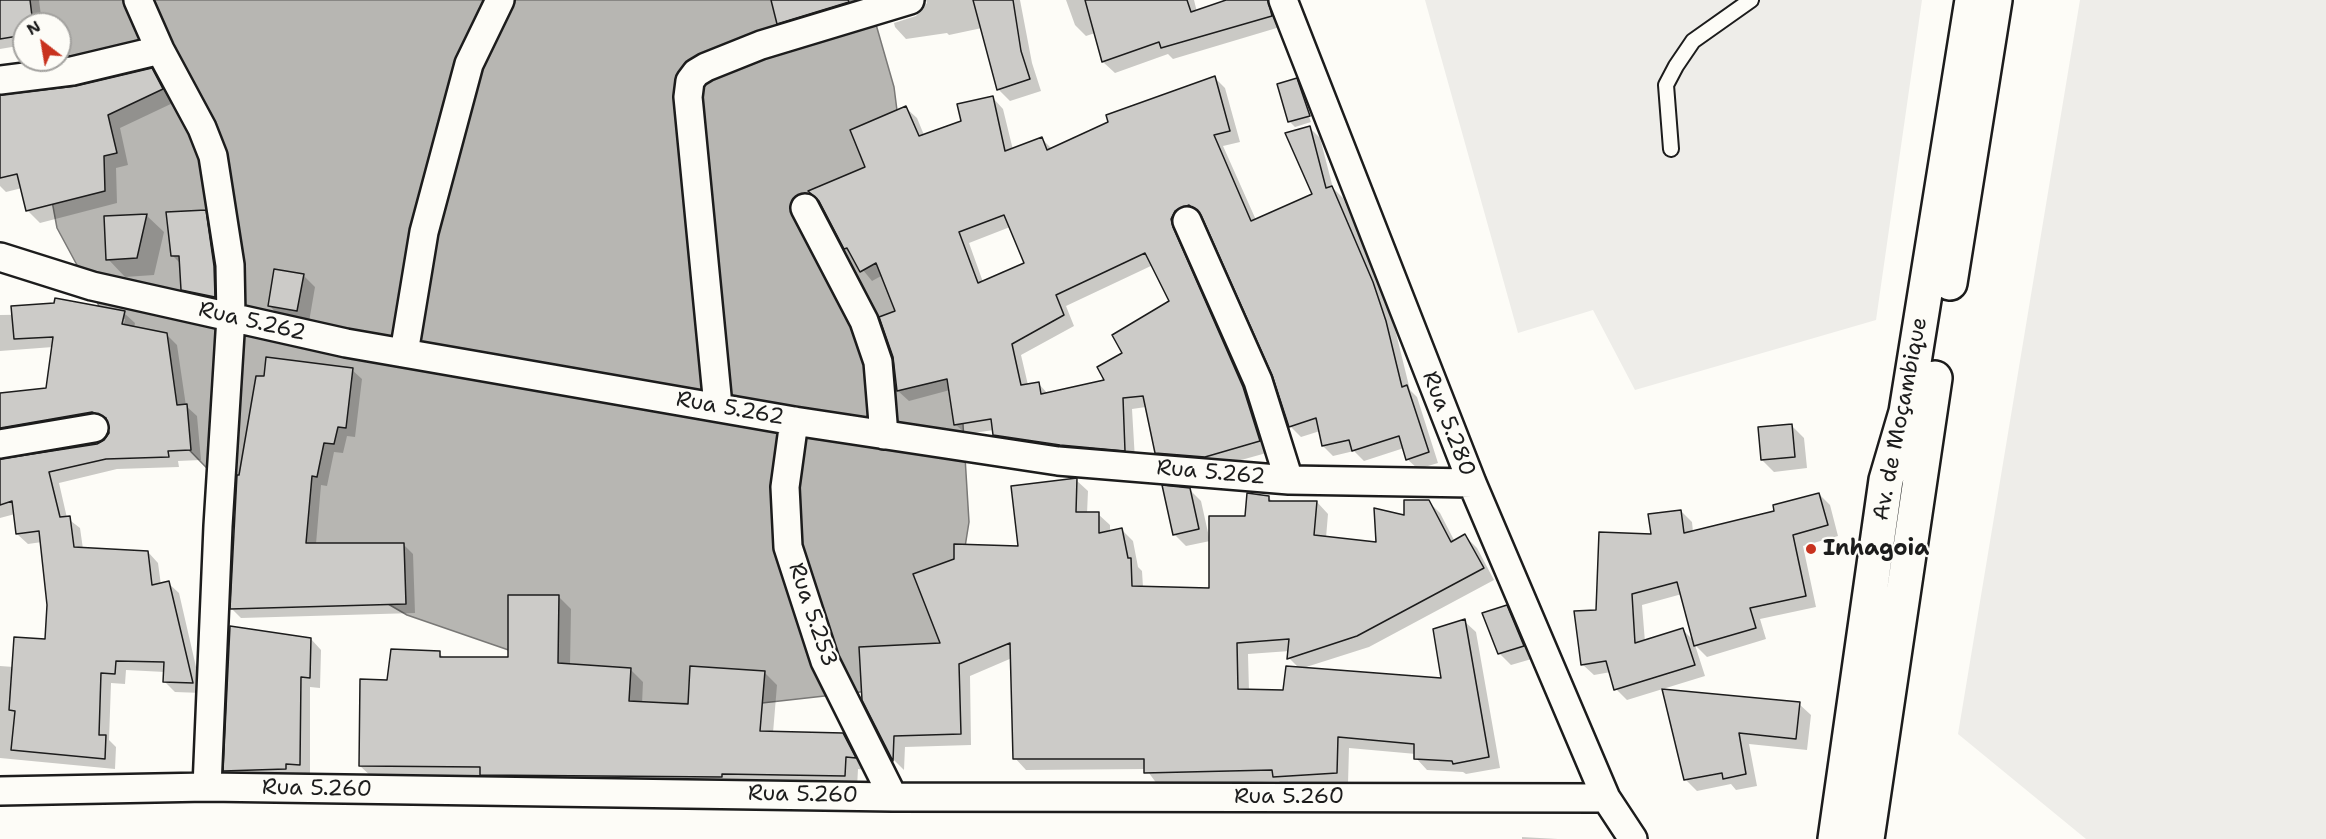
<!DOCTYPE html>
<html>
<head>
<meta charset="utf-8">
<style>
	body { margin:0 }
	#map { position:relative; width:2326px; height:839px; overflow:hidden; background:#fdfcf7; font-family:"Shantell Sans",sans-serif }
	canvas { display:block }
	.north { position:absolute; left:12px; top:12px; width:60px; height:60px; box-sizing:border-box; background:#fdfcf7; border:2px solid #a3a29f; border-radius:50%; rotate:329deg; font-size:16px; font-weight:700; line-height:24px; text-align:center; color:#1c1c1c }
	.north::after { content:''; display:block; margin:auto; width:21px; height:27px; background:#c8321e; clip-path:polygon(50% 0,100% 100%,50% 72%,0 100%) }
</style>
</head>
<body>
<div id="map">
<canvas width="2326" height="839"></canvas>
<div class="north">N</div>
</div>
<script>
const ctx = document.querySelector('canvas').getContext('2d');
ctx.lineJoin = 'round';
function paint(path, color) {
  ctx.fillStyle = color;
  ctx.fill(path, 'evenodd');
}
function shape(rows) {
  const path = new Path2D();
  for (const r of rows) {
    path.moveTo(r[0], r[1]);
    for (let i = 2; i < r.length; i += 2) path.lineTo(r[i], r[i + 1]);
  }
  return path;
}
function strokePath(path, color, width, dash) {
  ctx.strokeStyle = color;
  ctx.lineWidth = width;
  ctx.lineCap = dash ? 'butt' : 'round';
  ctx.setLineDash(dash || []);
  ctx.stroke(path);
}
function drawText(font, color, halo, rows, align = 'center') {
  ctx.font = font + ' "Shantell Sans",sans-serif';
  ctx.lineWidth = 4.5;
  ctx.setLineDash([]);
  ctx.textBaseline = 'middle';
  ctx.strokeStyle = halo;
  ctx.fillStyle = color;
  for (const [text, x, y, turn = 0] of rows) {
    ctx.save();
    ctx.translate(x, y);
    ctx.rotate((+turn || 0) * Math.PI / 180);
    ctx.textAlign = isNaN(turn) ? turn : align;
    if (halo) ctx.strokeText(text, 0, 0);
    ctx.fillText(text, 0, 0);
    ctx.restore();
  }
}
paint(shape([
	[1425,0,1922,0,1876,320,1635,390,1593,310,1518,333],
	[2080,0,2326,0,2326,839,2086,839,1958,734]
]), '#eeede9');
const water = shape([
	[15,0,869,0,894,87,917,267,962,408,969,522,946,666,896,688,753,704,620,703,526,656,407,615,275,538,161,421,57,228,26,60,60,60,60,24,24,24,24,51,15,0]
]);
paint(water, '#b7b6b2');
strokePath(water, '#797876', 1.5);
paint(shape([
	[0,0,39,0,42,24,24,24,24,45,0,49],
	[772,0,810,0,816,23,788,32,779,23],
	[926,0,1020,0,1032,63,1041,91,1010,101,999,90,982,28,949,35,947,33,906,39,895,27,894,23,916,16,927,3],
	[1066,0,1194,0,1197,12,1230,0,1270,0,1280,27,1173,59,1168,54,1115,73,1103,62,1095,33,1086,36,1075,25],
	[151,70,164,83,175,102,120,128,128,165,116,168,117,203,40,223,27,210,22,188,6,192,0,186,0,96,74,88],
	[1214,77,1225,88,1240,142,1223,146,1256,220,1314,195,1309,127,1320,138,1333,188,1343,198,1383,293,1396,333,1410,390,1417,397,1438,463,1418,469,1407,459,1404,448,1364,461,1354,451,1333,456,1323,446,1320,431,1301,437,1290,426,1274,374,1204,218,1201,215,1185,222,1253,398,1270,452,1216,467,1167,463,1156,452,1146,407,1132,409,1135,460,1005,445,994,435,994,430,966,434,955,424,950,390,909,401,898,391,897,312,883,275,872,281,845,248,867,168,906,108,917,118,924,135,963,122,993,98,1003,109,1013,150,1042,139,1052,149],
	[1010,227,1026,264,983,282,969,243],
	[1153,265,1171,302,1124,353,1107,381,1048,394,1038,383,1028,385,1021,355,1074,326,1066,306],
	[1296,80,1302,85,1315,121,1300,84,1297,84,1311,122,1295,127,1289,121],
	[205,212,221,228,230,313,199,305,182,289,181,264,172,255],
	[146,215,164,232,154,275,125,277,108,259],
	[303,275,315,287,309,322,281,318,270,306],
	[124,313,135,323,134,328,166,334,177,345,186,406,197,416,201,460,178,461,179,467,117,469,59,483,67,518,80,528,83,549,148,552,158,563,161,585,168,583,179,593,202,693,175,692,164,681,165,672,126,670,125,684,111,683,109,740,116,747,115,769,0,758,0,666,14,667,47,641,49,605,42,542,28,544,17,534,15,514,0,518,0,461,98,445,137,415,56,416,53,347,0,351,0,315],
	[122,319,125,319,122,332],
	[352,370,362,379,355,437,347,436,343,453,334,452,327,486,321,485,316,544,403,544,413,554,415,613,241,618,232,609],
	[1792,426,1804,438,1807,468,1774,472,1762,460],
	[1076,480,1088,491,1087,514,1098,514,1110,525,1110,532,1122,530,1133,541,1138,567,1142,571,1143,587,1210,589,1210,541,1186,546,1174,534,1189,489,1201,501,1209,537,1246,517,1268,497,1273,502,1317,502,1328,514,1326,538,1377,544,1405,517,1428,501,1440,513,1455,542,1465,536,1477,548,1494,580,1369,647,1303,668,1443,679,1464,621,1476,632,1500,768,1466,774,1463,772,1427,770,1416,758,1416,754,1349,748,1348,784,1286,788,1279,781,1157,784,1146,769,1026,770,1015,758,1012,658,970,676,971,745,905,747,904,770,894,760,863,699,942,644],
	[1290,651,1289,658,1299,668,1285,691,1249,691,1248,654],
	[1819,494,1830,505,1838,536,1803,546,1816,607,1760,619,1766,639,1707,657,1695,645,1705,676,1627,700,1616,689,1611,672,1594,675,1582,664,1597,611,1652,535,1681,511,1692,522,1693,532,1776,512],
	[1682,594,1694,641,1683,630,1645,642,1642,605],
	[558,596,571,609,570,666,630,669,643,682,642,704,689,706,764,672,777,685,773,733,843,734,856,747,867,770,858,769,857,788,373,778,360,766,388,682,439,653,445,659,509,658],
	[1507,607,1519,619,1535,658,1511,665,1499,653],
	[311,639,321,650,320,688,310,687,310,774,296,774,296,779,235,781,225,771],
	[1664,691,1799,704,1811,715,1807,750,1749,744,1757,786,1736,790,1731,784,1697,791,1685,779],
	[1522,837,1558,839,1522,839]
]), '#0003');
const building = shape([
	[0,0,30,0,33,24,24,24,24,35,0,39,0,0],
	[771,0,848,0,849,2,777,24,771,0],
	[973,0,1013,0,1021,51,1030,79,997,90,973,0],
	[1085,0,1187,0,1191,12,1226,0,1268,0,1272,16,1161,48,1159,42,1102,62,1085,0],
	[152,68,163,89,108,115,117,153,104,156,105,191,26,211,17,174,0,178,0,95,76,86,152,68],
	[1215,76,1230,131,1214,135,1251,221,1312,194,1285,133,1310,126,1326,188,1332,186,1373,282,1386,321,1402,387,1407,385,1429,452,1406,460,1399,436,1352,451,1349,440,1322,446,1316,418,1289,427,1272,375,1201,215,1189,205,1175,211,1171,219,1173,227,1243,387,1260,441,1205,457,1155,453,1143,396,1123,398,1125,451,1060,445,993,435,991,419,954,425,947,379,897,391,893,357,879,317,895,311,876,263,860,272,847,248,844,249,819,201,808,191,865,167,850,130,906,106,919,136,961,121,957,104,993,96,1005,151,1042,137,1047,150,1108,122,1106,115,1215,76],
	[1004,215,1024,263,978,283,959,232,1004,215],
	[1145,253,1169,301,1112,335,1122,353,1097,367,1104,380,1041,394,1039,382,1021,385,1012,344,1064,315,1056,295,1145,253],
	[1297,78,1310,116,1288,122,1277,84,1297,78],
	[206,210,214,266,215,297,181,290,179,256,171,256,166,212,206,210],
	[147,214,137,258,106,260,104,216,147,214],
	[274,269,304,274,297,311,268,306,274,269],
	[55,298,125,311,122,324,167,333,177,405,187,404,191,450,168,451,169,457,106,459,49,472,60,517,70,516,74,547,148,551,152,585,169,581,193,683,163,682,164,662,116,661,115,674,101,673,99,735,106,735,105,759,11,750,15,711,9,710,14,637,45,639,47,605,39,531,16,534,12,501,0,505,0,459,97,444,104,440,109,433,106,418,92,412,0,428,0,393,46,388,53,337,14,339,11,306,54,303,55,298],
	[266,357,353,368,346,428,338,427,334,444,324,443,317,477,312,476,306,543,404,543,406,604,230,609,237,475,239,475,256,376,264,376,266,357],
	[1792,424,1795,457,1761,460,1758,427,1792,424],
	[1077,478,1076,512,1099,512,1099,533,1122,528,1128,558,1131,558,1132,586,1209,588,1209,516,1245,516,1247,493,1269,496,1269,501,1317,501,1314,535,1376,542,1374,508,1404,515,1404,500,1429,500,1451,542,1465,534,1484,568,1357,636,1287,659,1289,639,1237,643,1238,689,1283,690,1286,666,1441,678,1433,629,1465,619,1489,757,1453,764,1452,761,1414,759,1414,744,1338,737,1337,773,1273,777,1272,770,1144,773,1144,759,1013,759,1010,643,959,664,961,734,894,736,893,761,862,700,859,647,940,643,913,574,954,559,954,544,1018,546,1011,486,1077,478],
	[1162,485,1190,488,1199,529,1173,535,1162,485],
	[1819,493,1828,525,1793,535,1806,596,1750,608,1756,628,1694,646,1677,582,1632,594,1635,643,1683,628,1695,665,1614,690,1606,661,1581,665,1574,611,1596,610,1599,532,1651,534,1648,514,1681,510,1684,533,1774,511,1773,505,1819,493],
	[508,595,559,595,558,663,631,668,629,701,688,704,690,666,765,671,760,731,843,733,856,758,846,757,845,776,722,774,722,777,480,775,480,767,359,766,360,679,387,680,391,649,440,651,440,657,508,657,508,595],
	[1507,605,1524,646,1498,654,1482,613,1507,605],
	[230,626,311,638,310,678,301,677,300,765,286,764,286,769,223,771,230,626],
	[1662,689,1800,702,1796,739,1739,733,1746,774,1723,779,1722,773,1684,780,1662,689]
]);
paint(building, '#cccbc8');
strokePath(building, '#1c1c1c', 1.5);
const lane = shape([
	[1671,149,1666,85,1676,66,1693,41,1751,0]
]);
const street = shape([
	[138,0,160,50,202,128,213,156,230,265,231,317,218,526,207,787],
	[1283,0,1472,483,1606,798,1633,839],
	[0,80,72,71,160,50],
	[805,208,864,321,878,362,884,435],
	[1187,221,1258,381,1289,480],
	[0,257,92,286,346,343,794,421,1058,461,1289,480,1472,483],
	[404,353,424,232,469,64,500,0],
	[718,406,688,97,690,81,696,73,706,67,761,45,910,0],
	[794,421,785,487,788,547,825,661,893,797],
	[0,444,94,428],
	[0,791,207,787,893,797,1606,798]
]);
const highway = shape([
	[1950,283,1995,0],
	[1835,839,1886,480,1906,412,1972,0],
	[1867,839,1935,378]
]);
strokePath(lane, '#1c1c1c', 18);
strokePath(street, '#1c1c1c', 32);
strokePath(highway, '#1c1c1c', 38);
strokePath(lane, '#fdfcf7', 14);
strokePath(street, '#fdfcf7', 27);
strokePath(highway, '#fdfcf7', 33);
for (const [x, y, r, color] of [
	[1811,549,6,"#c8321e"]
]) {
  const dot = new Path2D();
  dot.arc(x, y, r, 0, 2 * Math.PI);
  ctx.fillStyle = color;
  ctx.fill(dot);
  strokePath(dot, '#fdfcf7', 2);
}
drawText('22px', '#1c1c1c', '#fdfcf7', [
	["Rua 5.262",252,322,13],
	["Rua 5.262",730,409,10],
	["Av. de Moçambique",1901,419,-79],
	["Rua 5.280",1448,424,69],
	["Rua 5.262",1211,473,5],
	["Rua 5.253",812,615,71],
	["Rua 5.260",317,789,1],
	["Rua 5.260",803,795,1],
	["Rua 5.260",1289,797]
]);
drawText('bold 22px', '#1c1c1c', '#fdfcf7', [
	["Inhagoia",1823,549]
], 'left');
</script>
</body>
</html>
